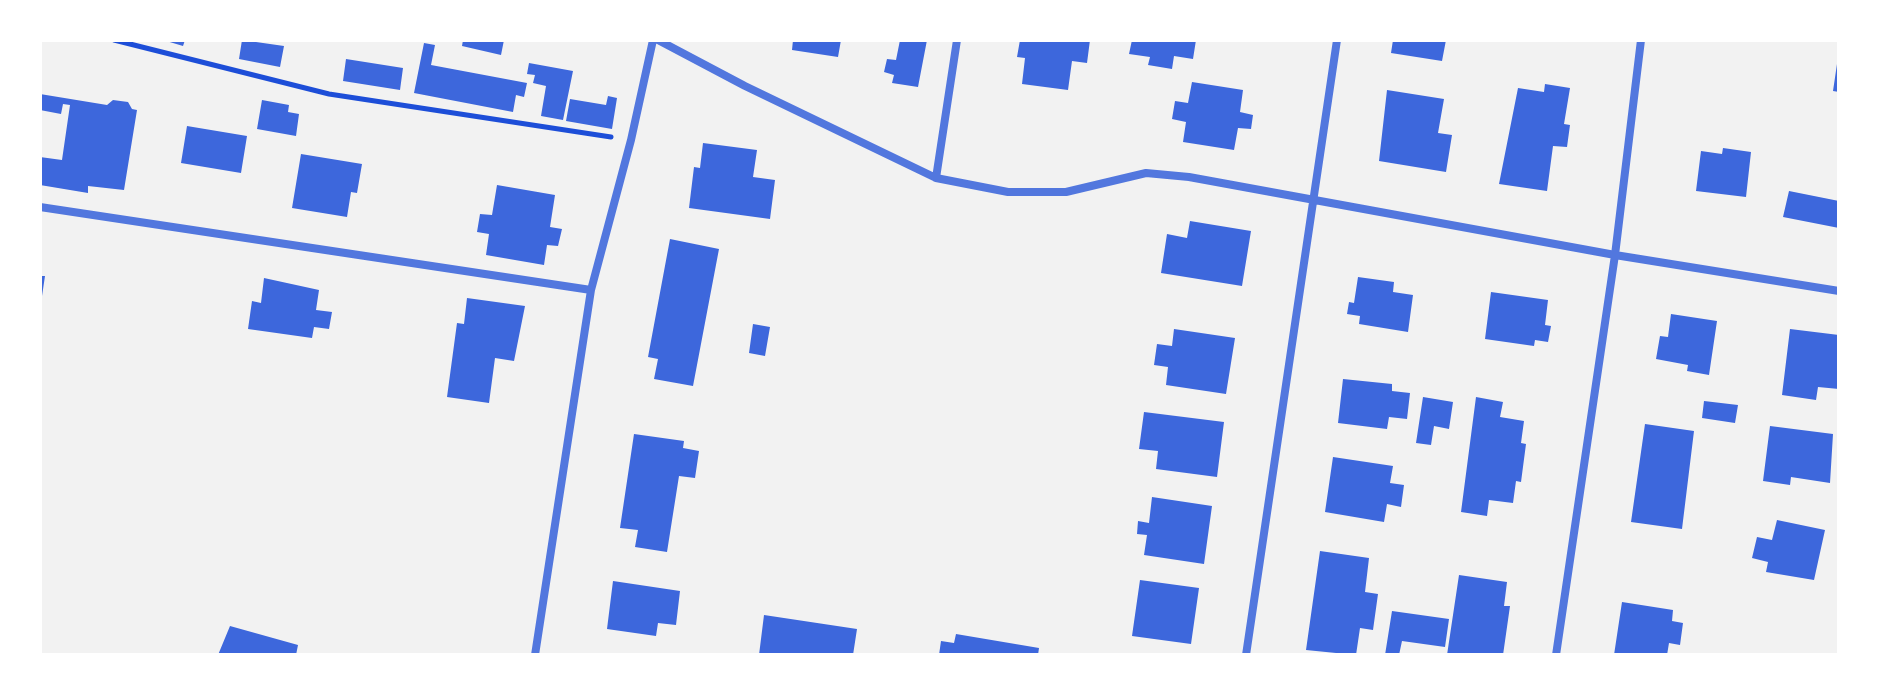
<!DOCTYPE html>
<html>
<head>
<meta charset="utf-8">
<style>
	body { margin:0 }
	#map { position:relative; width:1879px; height:695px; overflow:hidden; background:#f2f2f2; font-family:"PT Serif",serif }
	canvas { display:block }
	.frame { position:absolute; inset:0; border:42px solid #fff; pointer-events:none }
</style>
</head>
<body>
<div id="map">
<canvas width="1879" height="695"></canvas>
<div class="frame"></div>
</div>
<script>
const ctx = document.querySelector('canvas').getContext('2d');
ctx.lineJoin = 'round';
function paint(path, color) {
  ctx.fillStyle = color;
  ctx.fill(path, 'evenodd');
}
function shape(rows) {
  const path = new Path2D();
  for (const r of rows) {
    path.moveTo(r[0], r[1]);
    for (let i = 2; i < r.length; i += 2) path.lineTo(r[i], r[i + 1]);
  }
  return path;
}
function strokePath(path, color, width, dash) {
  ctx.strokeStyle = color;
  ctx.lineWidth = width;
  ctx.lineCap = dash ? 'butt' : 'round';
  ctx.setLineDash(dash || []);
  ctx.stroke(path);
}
paint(shape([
	[163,40,185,40,183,46],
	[242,40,284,46,280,67,239,59],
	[463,40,504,40,501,55,462,46],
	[793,40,841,40,838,57,792,50],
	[900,40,927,40,918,87,892,83,894,75,884,72,887,59,896,60],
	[1020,40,1090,40,1087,63,1072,61,1068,90,1022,84,1025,58,1017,57],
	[1132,40,1196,40,1193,59,1174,56,1172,69,1148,65,1150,57,1129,54],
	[1393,40,1446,40,1442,61,1391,53],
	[424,43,435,45,431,65,527,83,524,97,516,95,513,112,414,93],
	[346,59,403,68,400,90,343,81],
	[529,63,573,71,563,120,541,116,546,86,533,83,535,75,527,74],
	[1837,64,1839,64,1839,92,1833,91],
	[1192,82,1243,90,1240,112,1253,115,1251,129,1238,128,1234,150,1183,142,1186,122,1172,119,1175,101,1188,103],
	[1545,84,1570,88,1564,124,1570,125,1567,147,1553,146,1547,191,1499,184,1518,88,1544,92],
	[1387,90,1444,99,1438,133,1452,135,1446,172,1379,161],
	[40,94,107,105,113,100,128,102,132,109,137,110,124,190,88,186,88,193,40,185,40,157,62,160,70,105,63,104,61,114,40,110],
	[608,96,617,98,612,129,566,121,570,99,606,105],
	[262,100,289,105,288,112,299,114,296,136,257,129],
	[187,126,247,136,241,173,181,163],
	[703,143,757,150,753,177,775,180,770,219,689,208,694,167,700,168],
	[1723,148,1751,152,1746,197,1696,191,1701,151,1722,154],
	[301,154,362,164,357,193,351,192,347,217,292,208],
	[497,185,555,195,550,227,562,229,558,246,547,245,544,265,486,255,489,234,477,232,480,214,492,215],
	[1789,191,1839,201,1839,228,1783,217],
	[1190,221,1251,231,1242,286,1161,273,1167,234,1187,238],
	[670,239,719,249,693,386,654,379,658,359,648,357],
	[40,276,45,276,42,296,40,295],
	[1358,277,1394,282,1393,292,1413,295,1408,332,1359,324,1360,316,1347,314,1349,302,1354,303],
	[264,278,319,290,316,310,332,312,329,329,314,327,312,338,248,329,252,301,261,303],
	[1491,292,1548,300,1545,325,1551,326,1548,342,1535,340,1534,346,1485,339],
	[467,298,525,306,514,361,495,358,489,403,447,397,457,323,464,324],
	[1671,314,1717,321,1709,375,1687,371,1688,365,1656,359,1660,336,1668,337],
	[753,324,770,327,765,356,749,353],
	[1174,329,1235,338,1226,394,1166,385,1168,367,1154,365,1157,344,1172,346],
	[1790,329,1839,335,1839,389,1818,387,1816,400,1782,395],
	[1343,379,1392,384,1392,391,1410,393,1407,419,1389,417,1387,429,1338,423],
	[1423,397,1453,402,1449,429,1434,426,1431,445,1416,443],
	[1476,397,1503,402,1500,417,1524,421,1521,443,1526,444,1521,482,1516,481,1513,503,1489,500,1487,516,1461,512],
	[1704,401,1738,405,1735,423,1702,418],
	[1144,412,1224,422,1217,477,1156,469,1158,451,1139,449],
	[1645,424,1694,431,1682,529,1631,522],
	[1770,426,1833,434,1830,483,1791,477,1790,485,1763,481],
	[634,434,684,441,683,448,699,451,695,478,679,476,667,552,635,547,638,530,620,528],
	[1333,457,1393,466,1390,483,1404,485,1401,507,1387,504,1384,522,1325,512],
	[1152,497,1212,506,1204,564,1144,555,1147,535,1137,534,1138,521,1149,523],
	[1777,520,1825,530,1814,580,1766,572,1768,562,1752,558,1757,537,1772,540],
	[1320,551,1369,558,1365,592,1378,594,1373,630,1360,628,1356,655,1306,650],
	[1459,575,1507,582,1504,606,1510,606,1503,655,1447,655],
	[1140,580,1199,588,1191,644,1132,636],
	[613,581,680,591,676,625,658,623,656,636,607,629],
	[1622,602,1673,610,1672,621,1683,623,1680,645,1669,643,1667,655,1614,655],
	[1392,611,1449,619,1445,647,1402,641,1399,655,1385,655],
	[764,615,857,629,853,655,759,655],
	[230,626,298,645,296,655,218,655],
	[956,634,1039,648,1038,655,939,655,941,641,954,643]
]), '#3d67dc');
strokePath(shape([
	[114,40,329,94,611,137]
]), '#1d4ed8', 5);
strokePath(shape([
	[658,40,745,86,936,178,1008,192,1066,192,1146,173,1189,177,1615,255,1839,291],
	[936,178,957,40],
	[40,207,591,290],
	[535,655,591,290,631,140,653,40],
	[1246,655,1337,40],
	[1556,655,1615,255,1641,40]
]), '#5277de', 8);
</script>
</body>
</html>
